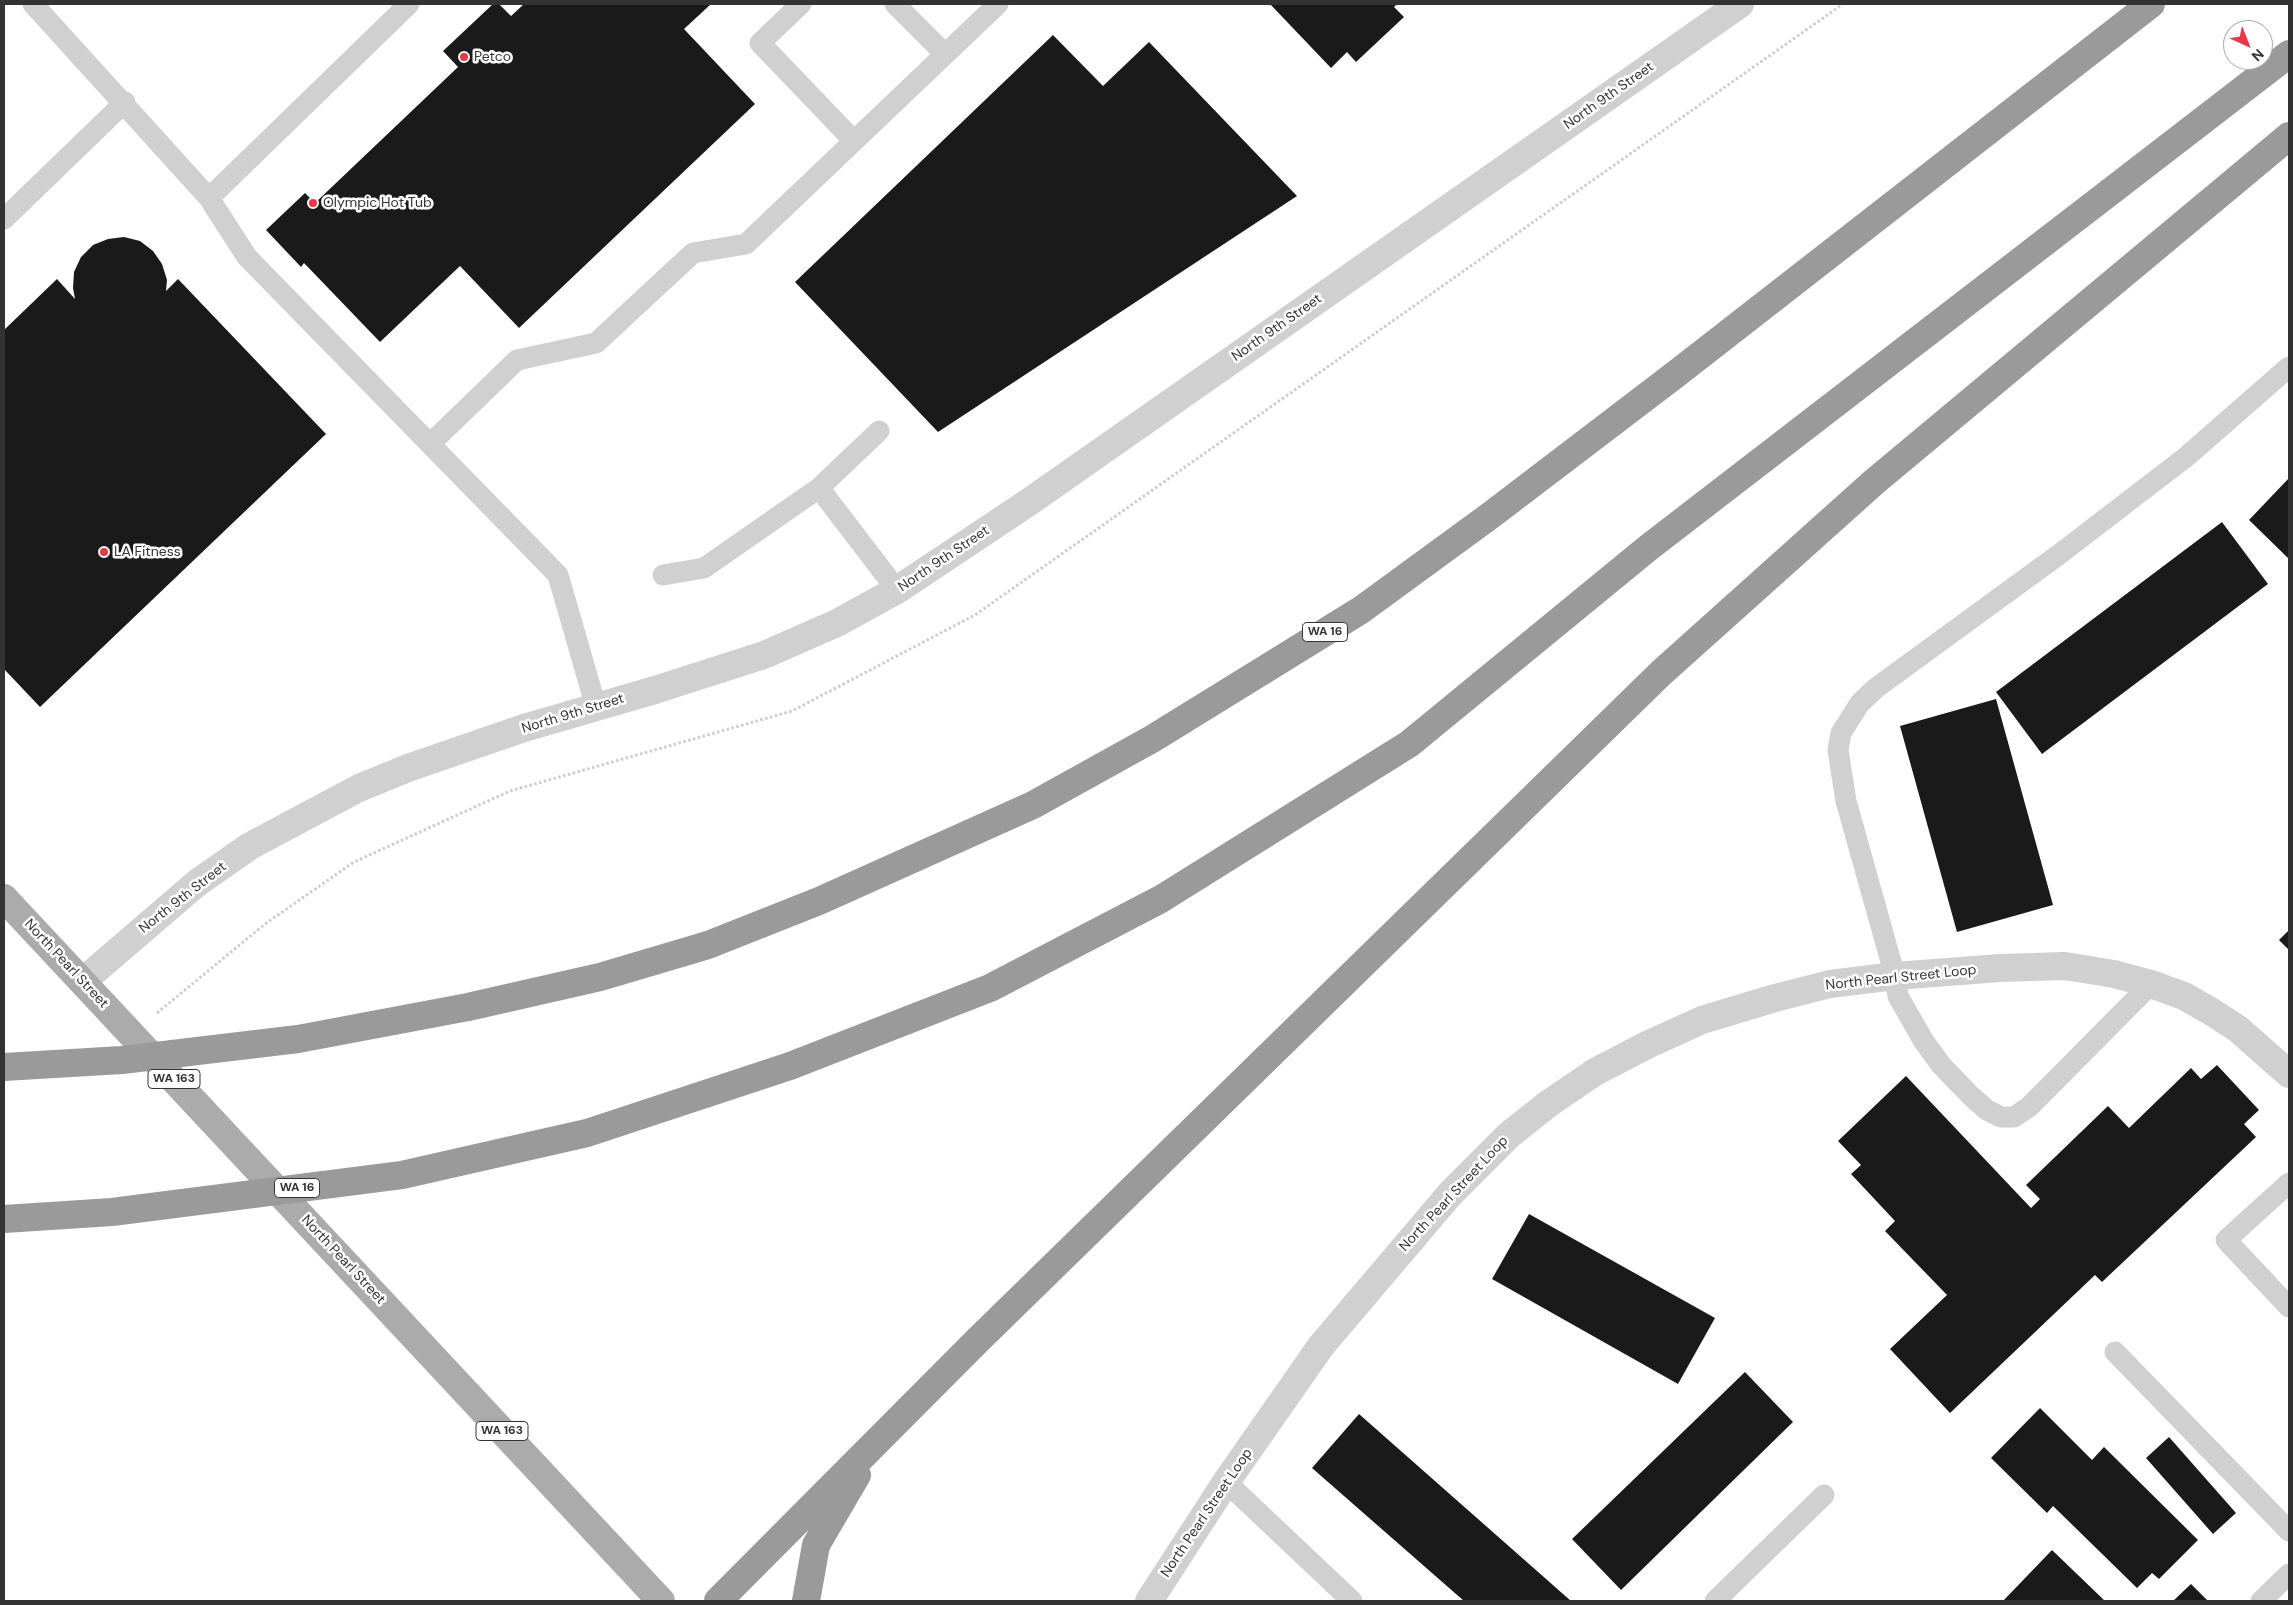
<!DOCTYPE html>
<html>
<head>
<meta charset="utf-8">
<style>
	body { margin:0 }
	#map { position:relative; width:2293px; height:1605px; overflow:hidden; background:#fff; font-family:"DM Sans",sans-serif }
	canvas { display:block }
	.frame { position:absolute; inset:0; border:5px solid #333; pointer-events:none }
	.north { position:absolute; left:2223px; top:20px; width:50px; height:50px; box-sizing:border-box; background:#fff; border:1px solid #adadad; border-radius:50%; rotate:136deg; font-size:14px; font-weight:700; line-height:20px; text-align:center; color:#333 }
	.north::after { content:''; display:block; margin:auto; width:18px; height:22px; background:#e63946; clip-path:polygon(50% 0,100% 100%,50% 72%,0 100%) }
</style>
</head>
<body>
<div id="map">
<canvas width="2293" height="1605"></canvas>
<div class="frame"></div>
<div class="north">N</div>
</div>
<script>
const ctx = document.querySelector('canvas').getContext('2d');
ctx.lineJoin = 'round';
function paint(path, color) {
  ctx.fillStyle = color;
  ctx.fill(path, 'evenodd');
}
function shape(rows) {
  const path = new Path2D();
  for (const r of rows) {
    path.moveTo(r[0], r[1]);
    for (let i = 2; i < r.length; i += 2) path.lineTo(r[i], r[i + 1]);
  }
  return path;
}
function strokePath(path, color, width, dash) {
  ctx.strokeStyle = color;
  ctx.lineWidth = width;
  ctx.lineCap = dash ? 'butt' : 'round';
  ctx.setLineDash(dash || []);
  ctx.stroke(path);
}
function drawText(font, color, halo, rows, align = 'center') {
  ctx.font = font + ' "DM Sans",sans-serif';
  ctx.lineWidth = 5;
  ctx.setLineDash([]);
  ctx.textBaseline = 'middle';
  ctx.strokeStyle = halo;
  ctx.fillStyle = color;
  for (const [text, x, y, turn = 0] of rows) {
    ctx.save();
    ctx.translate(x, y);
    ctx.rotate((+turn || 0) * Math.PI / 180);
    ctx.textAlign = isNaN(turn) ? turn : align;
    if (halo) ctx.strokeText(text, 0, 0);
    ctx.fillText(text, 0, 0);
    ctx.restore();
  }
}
paint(shape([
	[493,4,499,4,511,16,524,4,711,4,684,29,755,104,519,328,460,266,380,342,304,263,301,267,266,230,305,193,315,203,458,67,443,51],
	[1270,4,1397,4,1394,7,1404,17,1356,62,1347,52,1331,68],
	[1053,35,1103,86,1149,42,1297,196,938,432,795,282],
	[124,237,140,241,153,251,162,264,167,280,166,291,178,279,326,434,40,707,4,669,4,330,57,279,75,299,73,288,74,272,81,257,93,245,108,239],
	[2289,478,2289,559,2249,520],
	[2222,522,2268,584,2042,754,1996,692],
	[1996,699,2053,905,1957,932,1900,726],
	[2289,930,2289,950,2279,940],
	[2217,1065,2259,1110,2244,1124,2256,1137,2102,1282,2095,1275,1950,1413,1890,1349,1947,1295,1885,1231,1895,1221,1851,1174,1861,1165,1838,1141,1906,1076,2031,1208,2040,1199,2026,1185,2108,1106,2129,1128,2191,1068,2201,1079],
	[1529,1214,1715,1318,1678,1384,1492,1279],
	[1745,1372,1793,1422,1621,1590,1572,1539],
	[2040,1408,2092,1460,2104,1447,2198,1540,2159,1579,2152,1573,2137,1588,2053,1506,2047,1513,1991,1458],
	[1359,1414,1571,1601,1464,1601,1312,1468],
	[2169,1437,2236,1513,2213,1534,2146,1458],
	[2052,1550,2105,1601,2003,1601],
	[2191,1584,2208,1601,2173,1601]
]), '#1a1a1a');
strokePath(shape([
	[157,1013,265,924,354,862,510,791,792,711,975,615,1843,4]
]), '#cdcdcd', 3, [2.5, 2.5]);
strokePath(shape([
	[33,4,209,198,247,257,558,575,596,707],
	[801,4,760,43,854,141],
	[895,4,945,54],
	[209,198,409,4],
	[4,219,125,102],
	[431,443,517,360,596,343,693,253,746,244,998,4],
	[819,488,897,590],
	[663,575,704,568,819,488,879,431],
	[2151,984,2029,1107,2014,1117,2001,1117,1987,1110,1971,1096,1941,1065,1923,1040,1898,996,1895,976,1846,801,1838,750,1841,733,1860,703,1876,688,2061,553,2186,457,2289,367],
	[2289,1183,2226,1240,2289,1307],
	[2115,1352,2289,1531],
	[1226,1482,1352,1601],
	[1715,1601,1824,1495],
	[2261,1601,2289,1574]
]), '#d0d0d0', 21);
strokePath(shape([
	[1149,1601,1226,1482,1321,1346,1450,1194,1509,1135,1548,1104,1595,1072,1647,1045,1702,1020,1775,998,1830,984,1895,976,2000,968,2065,966,2114,974,2151,984,2184,996,2212,1012,2238,1029,2289,1074]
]), '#d0d0d0', 28);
strokePath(shape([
	[83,981,197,883,250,846,359,788,408,768,524,728,655,690,764,655,837,623,897,590,1029,502,1740,4]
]), '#d0d0d0', 28);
strokePath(shape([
	[4,898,661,1601]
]), '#ababab', 28);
strokePath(shape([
	[4,1067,122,1060,298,1039,468,1007,600,977,708,945,819,901,1033,805,1152,739,1361,610,1491,515,1676,374,2151,4],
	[4,1219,112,1212,402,1175,587,1133,790,1066,990,988,1161,899,1409,744,1648,548,2289,54],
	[718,1601,979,1339,1661,673,1874,482,2289,136],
	[806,1601,816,1545,857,1475]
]), '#9a9a9a', 28);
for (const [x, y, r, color] of [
	[464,57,5,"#e63946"],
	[313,203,5,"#e63946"],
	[104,552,5,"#e63946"]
]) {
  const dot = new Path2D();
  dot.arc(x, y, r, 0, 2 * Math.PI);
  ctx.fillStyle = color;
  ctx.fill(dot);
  strokePath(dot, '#fff', 2);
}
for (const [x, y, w] of [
	[1325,632,45],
	[174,1079,52],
	[297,1188,45],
	[502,1431,52]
]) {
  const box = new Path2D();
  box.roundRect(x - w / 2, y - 9.5, w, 19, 4);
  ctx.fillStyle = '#fff';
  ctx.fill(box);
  strokePath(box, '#333', 1);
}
drawText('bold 12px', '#333', null, [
	["WA 16",1325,632],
	["WA 163",174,1079],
	["WA 16",297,1188],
	["WA 163",502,1431]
]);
drawText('14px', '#333', '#fff', [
	["Petco",474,57],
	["Olympic Hot Tub",323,203],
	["LA Fitness",114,552]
], 'left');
drawText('14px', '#333', '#fff', [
	["North 9th Street",1609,96,-35],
	["North 9th Street",1277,328,-35],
	["North 9th Street",944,559,-34],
	["North 9th Street",573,714,-17],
	["North 9th Street",183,898,-38],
	["North Pearl Street",66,964,47],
	["North Pearl Street Loop",1901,978,-6],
	["North Pearl Street Loop",1454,1194,-47],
	["North Pearl Street",343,1260,47],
	["North Pearl Street Loop",1207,1513,-56]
]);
</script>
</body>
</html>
